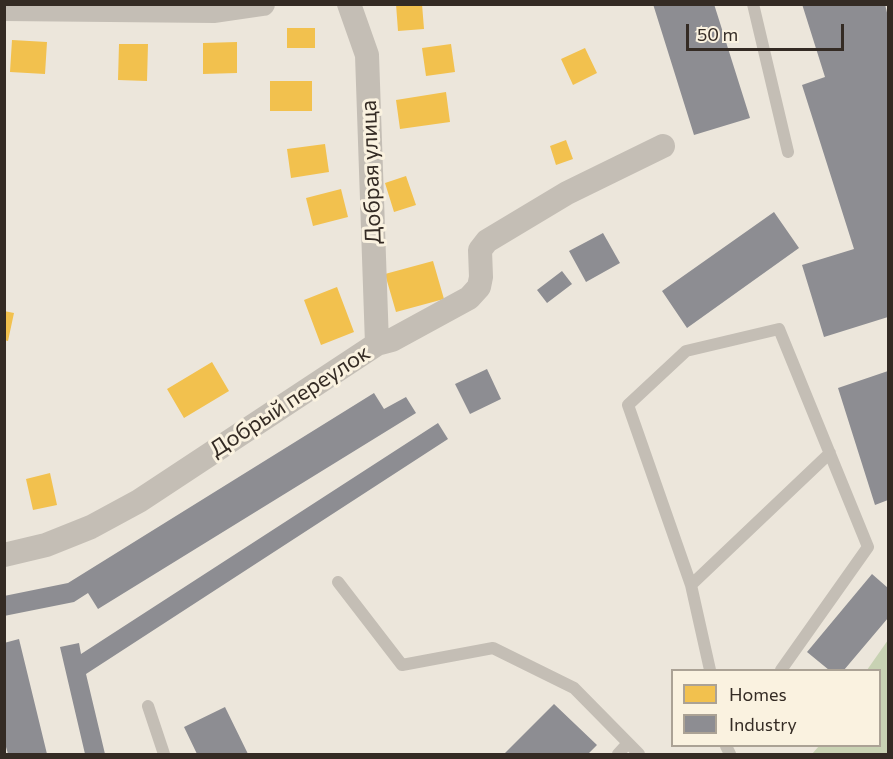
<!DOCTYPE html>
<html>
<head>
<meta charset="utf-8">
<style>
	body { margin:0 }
	#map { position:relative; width:893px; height:759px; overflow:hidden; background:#ece6db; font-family:Commissioner,sans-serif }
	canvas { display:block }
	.frame { position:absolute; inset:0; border:6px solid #342b24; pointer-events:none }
	.legend { position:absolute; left:671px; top:669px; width:210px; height:78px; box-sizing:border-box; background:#faf2e0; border:2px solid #aba295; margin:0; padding:8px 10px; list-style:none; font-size:18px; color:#342b24 }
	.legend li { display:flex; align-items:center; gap:12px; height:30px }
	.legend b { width:30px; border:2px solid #aba295 }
	.scale { position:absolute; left:686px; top:24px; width:158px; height:27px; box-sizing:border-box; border:3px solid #342b24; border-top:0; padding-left:8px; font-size:18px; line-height:21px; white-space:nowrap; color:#342b24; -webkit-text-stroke:4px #faf2e0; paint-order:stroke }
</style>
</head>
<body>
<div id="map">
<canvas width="893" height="759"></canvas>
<div class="frame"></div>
<ul class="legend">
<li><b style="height:16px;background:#f2c14e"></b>Homes</li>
<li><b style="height:16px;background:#8d8d92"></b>Industry</li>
</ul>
<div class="scale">50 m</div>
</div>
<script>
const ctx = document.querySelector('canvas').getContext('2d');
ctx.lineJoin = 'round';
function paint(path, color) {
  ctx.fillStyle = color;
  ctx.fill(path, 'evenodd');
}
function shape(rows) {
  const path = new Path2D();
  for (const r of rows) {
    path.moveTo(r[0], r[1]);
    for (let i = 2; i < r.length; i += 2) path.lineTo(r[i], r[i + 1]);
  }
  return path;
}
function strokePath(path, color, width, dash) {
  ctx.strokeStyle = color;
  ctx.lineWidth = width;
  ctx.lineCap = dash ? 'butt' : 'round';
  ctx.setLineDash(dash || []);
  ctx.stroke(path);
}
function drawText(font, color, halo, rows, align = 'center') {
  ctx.font = font + ' Commissioner,sans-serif';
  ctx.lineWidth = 6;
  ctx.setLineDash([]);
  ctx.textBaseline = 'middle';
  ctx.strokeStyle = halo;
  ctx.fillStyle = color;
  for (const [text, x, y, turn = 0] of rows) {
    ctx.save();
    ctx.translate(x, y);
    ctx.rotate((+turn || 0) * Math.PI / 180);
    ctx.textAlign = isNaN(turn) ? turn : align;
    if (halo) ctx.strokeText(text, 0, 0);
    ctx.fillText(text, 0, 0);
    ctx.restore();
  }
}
paint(shape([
	[888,640,888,754,812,754,819,746,880,746,880,670,867,670]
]), '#c8d2b3');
paint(shape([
	[396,4,422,4,424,29,398,31],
	[287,28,315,28,315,48,287,48],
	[12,40,47,42,45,74,10,72],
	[237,42,237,73,203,74,203,43],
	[119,44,148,44,147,81,118,80],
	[451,44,455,72,426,76,422,48],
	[585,48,597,73,573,85,561,59],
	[270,81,312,81,312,111,270,111],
	[446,92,450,122,400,129,396,100],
	[566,140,573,159,556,165,550,146],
	[325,144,329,172,291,178,287,149],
	[406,176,416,205,394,212,385,183],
	[341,189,348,217,313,226,306,198],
	[433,261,444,299,396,312,385,274],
	[337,287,354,332,321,345,304,300],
	[4,311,14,313,8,341,4,340],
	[212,362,229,391,184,418,167,389],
	[50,473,57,505,33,510,26,479]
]), '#f2c14e');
paint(shape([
	[653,4,714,4,750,118,694,135],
	[802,4,885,4,888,17,888,317,824,337,802,265,854,249,802,85,825,77],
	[774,212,799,248,687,328,662,291],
	[603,233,620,263,586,282,569,251],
	[562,271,572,284,547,303,537,290],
	[487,369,501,399,470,414,455,384],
	[888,371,888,500,875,505,838,388],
	[374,393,384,409,406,397,416,413,98,609,88,593,74,602,4,616,4,596,68,583],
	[438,423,448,439,86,674,105,754,85,754,60,647,79,643,81,654],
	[872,574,888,588,888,618,844,670,829,670,807,652],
	[19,639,47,754,8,754,4,740,4,643],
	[554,704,597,745,588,754,504,754],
	[225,707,248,754,197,754,184,727]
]), '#8d8d92');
strokePath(shape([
	[753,4,788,152],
	[338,582,402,665,493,648,574,688,639,754],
	[691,585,830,453],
	[710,670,691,585,628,405,686,351,779,329,868,547,781,670],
	[148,706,164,754],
	[726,746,730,754],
	[618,754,628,743]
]), '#c4beb5', 12);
strokePath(shape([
	[349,4,367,55,377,344],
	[4,9,215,11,263,4],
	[4,555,46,545,91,527,139,501,377,344,392,340,469,298,479,287,481,277,480,250,487,241,567,193,663,146]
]), '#c4beb5', 24);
drawText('22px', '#342b24', '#faf2e0', [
	["Добрая улица",371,172,-92],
	["Добрый переулок",290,401,-33]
]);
</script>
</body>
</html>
